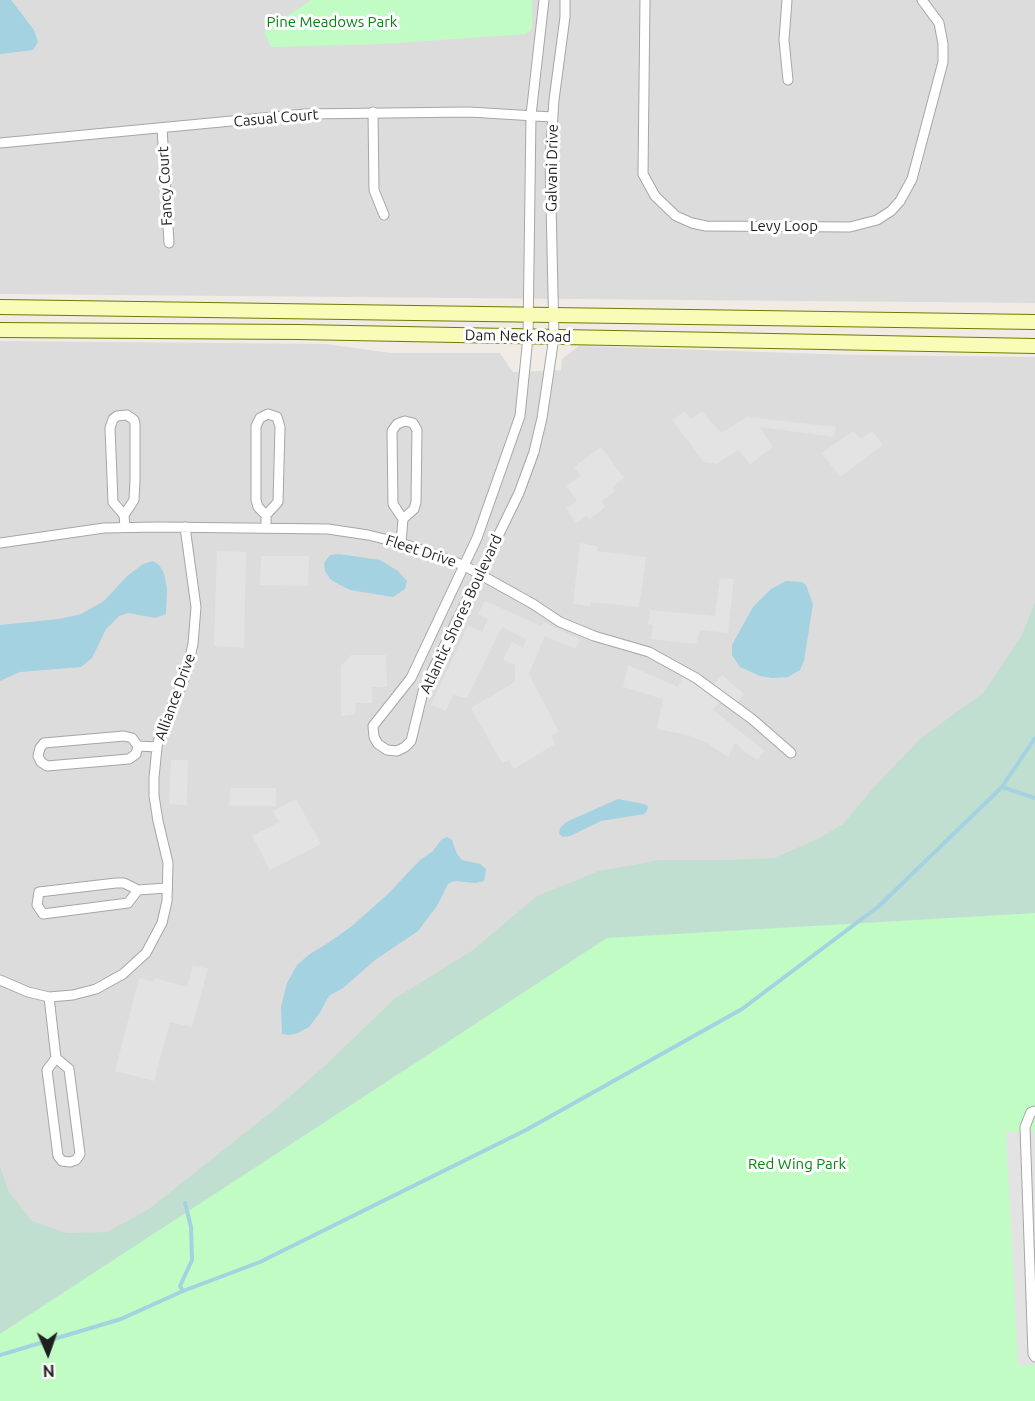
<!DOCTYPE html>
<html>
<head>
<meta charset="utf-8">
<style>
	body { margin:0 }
	#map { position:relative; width:1035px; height:1401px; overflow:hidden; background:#f0ece5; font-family:Ubuntu,sans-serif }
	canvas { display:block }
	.north { position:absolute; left:18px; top:1323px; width:60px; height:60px; -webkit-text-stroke:4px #fff; paint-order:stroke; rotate:178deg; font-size:16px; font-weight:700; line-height:24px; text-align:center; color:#1f1f1f }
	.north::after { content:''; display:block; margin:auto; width:21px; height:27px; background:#1f1f1f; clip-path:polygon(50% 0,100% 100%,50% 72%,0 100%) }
</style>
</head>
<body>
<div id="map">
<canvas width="1035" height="1401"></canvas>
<div class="north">N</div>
</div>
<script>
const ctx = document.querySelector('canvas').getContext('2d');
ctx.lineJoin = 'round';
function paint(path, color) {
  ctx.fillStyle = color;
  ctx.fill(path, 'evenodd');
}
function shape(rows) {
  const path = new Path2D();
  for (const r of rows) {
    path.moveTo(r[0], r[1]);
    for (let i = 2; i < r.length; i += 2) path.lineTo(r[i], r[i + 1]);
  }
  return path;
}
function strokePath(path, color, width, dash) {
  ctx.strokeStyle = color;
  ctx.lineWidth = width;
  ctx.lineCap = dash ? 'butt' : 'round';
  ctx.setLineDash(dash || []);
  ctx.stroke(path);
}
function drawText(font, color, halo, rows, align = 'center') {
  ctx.font = font + ' Ubuntu,sans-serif';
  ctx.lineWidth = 6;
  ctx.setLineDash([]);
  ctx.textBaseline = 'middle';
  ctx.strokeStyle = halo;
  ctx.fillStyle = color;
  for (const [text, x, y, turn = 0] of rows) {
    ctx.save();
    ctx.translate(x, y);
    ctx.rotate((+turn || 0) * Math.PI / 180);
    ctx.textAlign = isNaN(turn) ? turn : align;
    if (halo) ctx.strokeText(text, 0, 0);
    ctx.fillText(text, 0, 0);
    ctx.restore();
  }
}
paint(shape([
	[0,0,1035,0,1035,303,0,294],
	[0,341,326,344,391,353,500,353,513,372,561,370,562,359,579,346,856,355,1035,357,1035,727,0,1334]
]), '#dddcdc');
paint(shape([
	[1035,602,1035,994,0,1401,0,1166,9,1192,32,1221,67,1233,107,1232,149,1209,280,1105,329,1062,394,999,473,950,537,896,599,871,660,860,727,860,774,858,818,839,843,824,873,788,921,738,983,693,1021,637]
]), '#c1dfd1');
paint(shape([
	[311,0,532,0,532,28,526,34,382,44,271,47,264,32],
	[1035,913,1035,1401,0,1401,0,1334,607,938]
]), '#c1fcc5');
paint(shape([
	[685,411,691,419,702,411,721,433,747,417,836,427,834,437,760,427,773,447,750,464,738,450,717,464,704,462,672,420],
	[853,431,861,439,872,431,883,445,840,477,822,453],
	[601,447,624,478,612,487,615,491,602,501,605,507,590,519,587,516,576,523,566,508,577,501,566,486,581,476,574,467],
	[580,543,597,546,597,551,646,557,639,607,591,602,590,606,573,604],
	[217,551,246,552,244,648,214,646],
	[261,556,309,556,308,586,260,585],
	[720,578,734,579,728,633,700,630,696,644,651,639,653,625,648,624,650,610,715,616],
	[485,601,541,626,544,622,580,640,575,649,545,636,529,674,559,732,551,736,555,744,514,769,509,760,502,763,471,708,515,682,515,665,503,660,512,642,523,648,526,639,502,627,467,698,453,695,446,711,431,705,468,625,482,632,488,619,478,614],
	[351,655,386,655,387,687,372,687,372,703,356,703,355,714,341,716,341,666],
	[628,665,678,687,685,672,710,688,722,675,744,694,734,706,723,698,713,710,765,751,758,759,750,756,735,743,728,757,707,743,688,735,657,729,663,699,623,687],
	[171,760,188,760,187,805,169,804],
	[230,788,276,788,276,806,229,806],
	[296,799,321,844,270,870,252,836,279,822,273,811],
	[193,965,208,969,192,1027,170,1022,154,1081,115,1071,139,978,154,982,155,978,187,987],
	[1006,1132,1035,1132,1035,1365,1018,1366]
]), '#e3e3e3');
paint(shape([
	[0,0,11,0,34,30,38,42,33,50,0,54],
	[339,554,380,560,398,571,407,581,405,589,393,597,350,590,338,584,330,579,325,571,324,563,330,555],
	[153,561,159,565,164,573,167,589,166,614,155,618,128,613,119,616,106,629,92,658,81,667,20,672,0,681,0,625,59,619,81,614,104,601,127,576,143,564],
	[786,581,802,582,806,585,813,604,804,661,800,670,788,677,772,678,760,676,740,667,732,655,732,645,753,607,771,589],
	[618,799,644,804,648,806,647,811,644,814,601,821,570,836,563,837,559,834,560,828,566,822],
	[447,837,452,840,457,854,462,860,480,864,486,869,484,881,476,883,454,881,448,884,437,906,418,931,375,960,343,988,329,996,319,1014,309,1027,298,1033,289,1035,282,1034,281,1007,287,983,297,965,310,954,328,943,352,926,389,893,420,860,433,851,441,840]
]), '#a4d2e0');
strokePath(shape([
	[1002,787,1035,798],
	[183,1291,180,1286,192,1260,191,1227,185,1203],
	[0,1355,121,1319,183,1291,260,1262,526,1130,742,1009,879,906,1002,787,1035,738]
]), '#a4d2e0', 4);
const minor = shape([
	[544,0,531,115,528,337,520,416,477,538,411,678,373,726,374,737,378,744,387,750,397,751,405,747,411,741,424,688,519,493,534,452,542,418,554,337,550,159,554,100,565,17,565,0],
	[645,0,643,174,655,196,676,216,692,223,706,226,850,227,877,220,891,211,900,201,912,179,943,62,943,44,939,23,922,0],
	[787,0,784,40,788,80],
	[373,112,374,190,384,215],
	[162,128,169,243],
	[0,143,305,114,469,112,552,117],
	[124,515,113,502,110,428,113,419,117,416,127,415,134,420,135,424,135,480,134,500,124,515,125,527],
	[266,515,278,502,280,427,277,417,268,414,260,418,256,426,256,500,258,507,266,515,266,527],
	[0,543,104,528,159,527,328,529,368,535,401,543,463,565,533,604,560,622,594,636,649,652,696,678,752,719,791,753],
	[401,543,403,519,414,509,416,502,417,430,413,423,405,421,397,424,392,431,393,504,403,519],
	[138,746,136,754,129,759,47,766,41,762,38,756,40,748,44,743,124,736,132,738,138,746,157,747],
	[138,890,128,903,43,914,37,905,39,892,116,883,124,883,138,890,166,888],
	[0,980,28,992,49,997,73,995,96,989,123,974,146,953,162,923,167,901,168,863,158,821,154,796,154,778,157,747,160,735,186,674,193,644,196,607,185,527],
	[49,997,56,1058,47,1070,58,1156,62,1161,70,1162,76,1160,80,1154,69,1069,56,1058],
	[1035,1111,1031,1112,1025,1127,1033,1354,1035,1357]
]);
const secondary = shape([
	[0,307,1035,322],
	[0,330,298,332,1035,346]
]);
strokePath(minor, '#a6a6a6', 11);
strokePath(secondary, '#6f7c00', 16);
strokePath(minor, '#fff', 9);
strokePath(secondary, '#f9fcb7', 14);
drawText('15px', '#078310', '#fff', [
	["Pine Meadows Park",332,22],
	["Red Wing Park",797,1164]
]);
drawText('15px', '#1f1f1f', '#fff', [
	["Casual Court",276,118,-5],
	["Galvani Drive",552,168,-89],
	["Fancy Court",165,186,-93],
	["Levy Loop",784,226],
	["Dam Neck Road",518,336,1],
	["Fleet Drive",421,551,18],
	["Atlantic Shores Boulevard",461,614,-65],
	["Alliance Drive",175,697,-70]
]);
</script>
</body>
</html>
